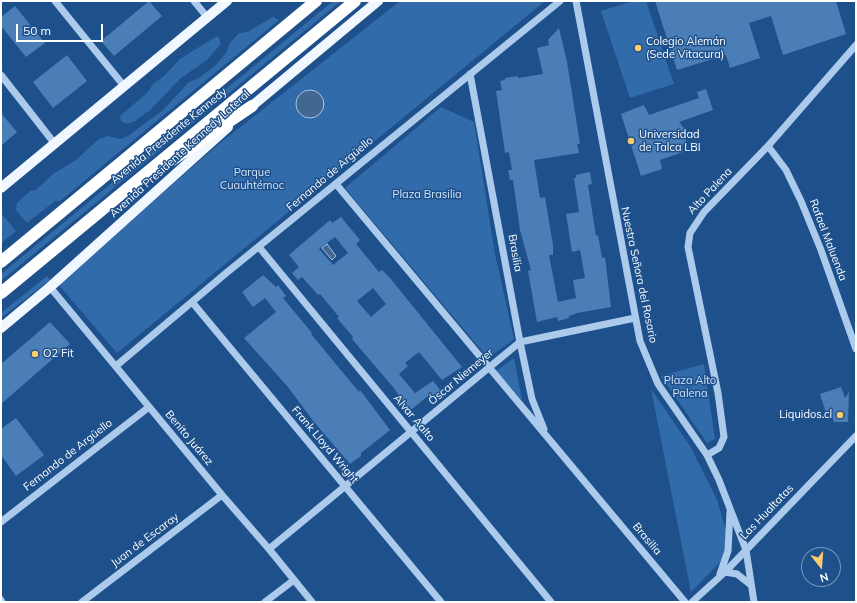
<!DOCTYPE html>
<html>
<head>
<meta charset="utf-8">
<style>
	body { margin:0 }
	#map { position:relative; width:857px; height:603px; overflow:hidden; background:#1e518c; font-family:Mulish,sans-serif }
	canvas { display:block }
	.frame { position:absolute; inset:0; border:2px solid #fff; pointer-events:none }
	.north { position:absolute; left:801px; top:547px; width:40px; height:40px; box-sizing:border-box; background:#1e518c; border:1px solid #7897ba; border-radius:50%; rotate:163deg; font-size:11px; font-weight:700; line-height:16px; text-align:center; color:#fff }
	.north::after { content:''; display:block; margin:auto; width:14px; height:18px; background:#fbce6b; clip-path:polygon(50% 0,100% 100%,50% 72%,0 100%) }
	.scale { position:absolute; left:16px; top:24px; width:87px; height:18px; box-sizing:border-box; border:2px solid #fff; border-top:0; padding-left:5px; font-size:12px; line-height:14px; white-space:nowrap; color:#fff; -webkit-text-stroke:3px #1e518c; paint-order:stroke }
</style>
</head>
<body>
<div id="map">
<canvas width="857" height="603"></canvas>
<div class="frame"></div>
<div class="north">N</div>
<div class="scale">50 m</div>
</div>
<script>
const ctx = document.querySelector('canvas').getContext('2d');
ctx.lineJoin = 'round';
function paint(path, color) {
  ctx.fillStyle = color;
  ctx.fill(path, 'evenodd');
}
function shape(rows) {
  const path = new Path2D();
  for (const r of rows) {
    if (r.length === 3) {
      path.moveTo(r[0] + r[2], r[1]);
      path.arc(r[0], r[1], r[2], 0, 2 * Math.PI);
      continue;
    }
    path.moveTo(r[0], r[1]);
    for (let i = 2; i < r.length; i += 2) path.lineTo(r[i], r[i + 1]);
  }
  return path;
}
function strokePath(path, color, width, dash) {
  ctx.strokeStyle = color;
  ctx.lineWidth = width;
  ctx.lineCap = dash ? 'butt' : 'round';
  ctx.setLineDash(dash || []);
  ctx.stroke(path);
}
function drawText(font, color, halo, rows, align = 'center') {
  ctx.font = font + ' Mulish,sans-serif';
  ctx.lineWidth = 3;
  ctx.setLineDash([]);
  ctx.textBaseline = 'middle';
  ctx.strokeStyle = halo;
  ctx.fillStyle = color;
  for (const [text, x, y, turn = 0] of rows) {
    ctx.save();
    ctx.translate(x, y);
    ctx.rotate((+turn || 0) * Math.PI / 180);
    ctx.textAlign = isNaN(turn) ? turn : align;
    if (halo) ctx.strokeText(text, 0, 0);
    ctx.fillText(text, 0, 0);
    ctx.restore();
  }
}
paint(shape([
	[333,1,341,1,1,281,1,274],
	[400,1,545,1,117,353,58,284,219,144],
	[633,1,646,1,674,84,630,98,601,11],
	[273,17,279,20,60,201,55,201,27,223,16,210,17,203,30,191,36,190,53,174,76,160,99,139,108,136,121,139,128,136,163,110,189,82,199,78,216,65,226,53,230,43,238,34,249,31],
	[217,36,220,39,220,45,207,60,181,78,150,110,135,121,126,124,121,121,120,116,147,93,154,83,163,77,180,59],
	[441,107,474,122,495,254,514,339,488,358,345,188],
	[1,213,16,231,1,243],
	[47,276,50,280,1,318,1,313],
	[514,358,522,400,496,371],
	[704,364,715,439,707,443,661,376],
	[651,389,690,446,717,500,732,550,691,592]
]), '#326baa');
const water = shape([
	[310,104,14],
	[327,244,336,256,332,260,322,248,327,244]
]);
paint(water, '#426791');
strokePath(water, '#9fc5ee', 1);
paint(shape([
	[149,1,162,16,114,56,101,41],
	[655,1,836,1,846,34,783,55,771,16,749,23,760,58,730,68,726,55,677,70],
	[15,6,45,43,26,57,1,26,1,17],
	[559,28,567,62,580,144,577,144,579,153,534,160,540,198,545,197,553,245,553,255,549,255,558,302,576,298,573,280,585,278,580,250,572,252,566,214,579,212,574,178,576,178,576,175,590,172,592,184,588,185,596,236,598,235,602,258,605,257,611,307,577,313,569,316,569,318,558,321,557,317,537,322,528,271,531,270,520,230,513,180,510,180,508,170,512,170,509,152,505,153,496,91,502,90,500,81,505,80,505,78,518,76,518,78,543,74,537,48,549,45,548,40],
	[67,55,87,81,53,108,33,82],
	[706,89,713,110,679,122,687,132,686,142,682,146,683,152,660,160,662,169,641,176,621,114,644,105,649,115,699,98,697,92],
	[1,113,17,132,1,146],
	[341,217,360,240,356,244,379,272,382,270,390,278,462,367,442,380,419,352,405,363,408,366,399,374,415,393,433,381,441,391,430,399,428,396,408,412,402,405,405,404,393,387,352,339,353,337,337,318,339,317,320,294,318,295,302,277,298,280,292,273,299,267,289,255,330,220,332,223],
	[335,237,348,253,333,265,319,249],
	[373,288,386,304,371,317,357,301],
	[263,275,276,287,278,285,286,296,283,298,312,333,311,334,359,392,360,390,390,430,361,453,361,456,350,464,314,422,288,387,244,338,276,312,265,298,253,307,242,292],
	[50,322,70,344,1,404,1,364],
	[841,387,845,398,849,392,848,422,834,422,831,414,826,413,820,394],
	[16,418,44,455,16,476,1,455,1,429]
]), '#4b7db6');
strokePath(shape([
	[55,1,124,86],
	[194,1,207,17],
	[576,1,640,341,658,384,707,455,719,480,746,550,754,602],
	[470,74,520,342,532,399,544,429],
	[1,75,55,144],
	[768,146,786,170,801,201,821,250,856,349],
	[336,184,685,602],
	[259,247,551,602],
	[50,287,222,495,269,549,312,602],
	[192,302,441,602],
	[116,366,225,274,560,1],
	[707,455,719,448,724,437,718,393,688,247,690,233,704,212,768,146,856,45],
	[1,522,149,407],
	[269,549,520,342,635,318],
	[725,572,737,574,751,585],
	[720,574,728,551,730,512],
	[1,600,2,602],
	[82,602,222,495],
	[265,602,294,580],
	[692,602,725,572,856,436]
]), '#abcaec', 7);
strokePath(shape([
	[246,111,378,1],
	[1,188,227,1],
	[1,328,50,287,228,127]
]), '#f1f7ff', 10);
strokePath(shape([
	[172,160,252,106],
	[1,262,316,1],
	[1,293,355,1]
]), '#fff', 12);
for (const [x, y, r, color] of [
	[638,48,4,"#fbce6b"],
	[631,141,4,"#fbce6b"],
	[35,354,4,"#fbce6b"],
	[840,415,4,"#fbce6b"]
]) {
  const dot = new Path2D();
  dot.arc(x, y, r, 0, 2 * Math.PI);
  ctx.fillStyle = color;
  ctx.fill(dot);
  strokePath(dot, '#1e518c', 1.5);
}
drawText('11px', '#fff', '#1e518c', [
	["Colegio Alemán",646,42],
	["(Sede Vitacura)",646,55],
	["Universidad",639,135],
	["de Talca LBI",639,148],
	["O2 Fit",43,354],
	["Liquidos.cl",832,415,"right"]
], 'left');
drawText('11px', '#fff', '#1e518c', [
	["Avenida Presidente Kennedy",169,136,-39],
	["Avenida Presidente Kennedy Lateral",180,154,-42],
	["Fernando de Argüello",330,174,-40],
	["Alto Palena",710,191,-47],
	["Rafael Maluenda",828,240,69],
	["Brasilia",515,253,80],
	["Nuestra Señora del Rosario",639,275,78],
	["Óscar Niemeyer",461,377,-40],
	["Alvar Aalto",414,418,50],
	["Benito Juárez",189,438,50],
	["Frank Lloyd Wright",325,445,50],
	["Fernando de Argüello",68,455,-38],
	["Las Hualtatas",767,512,-46],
	["Brasilia",647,539,50],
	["Juan de Escaray",145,540,-37]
]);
drawText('11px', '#d1e4f9', '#1e518c', [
	["Parque",252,173],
	["Cuauhtémoc",252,186],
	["Plaza Brasilia",427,195],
	["Plaza Alto",690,381],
	["Palena",690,394]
]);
</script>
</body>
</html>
